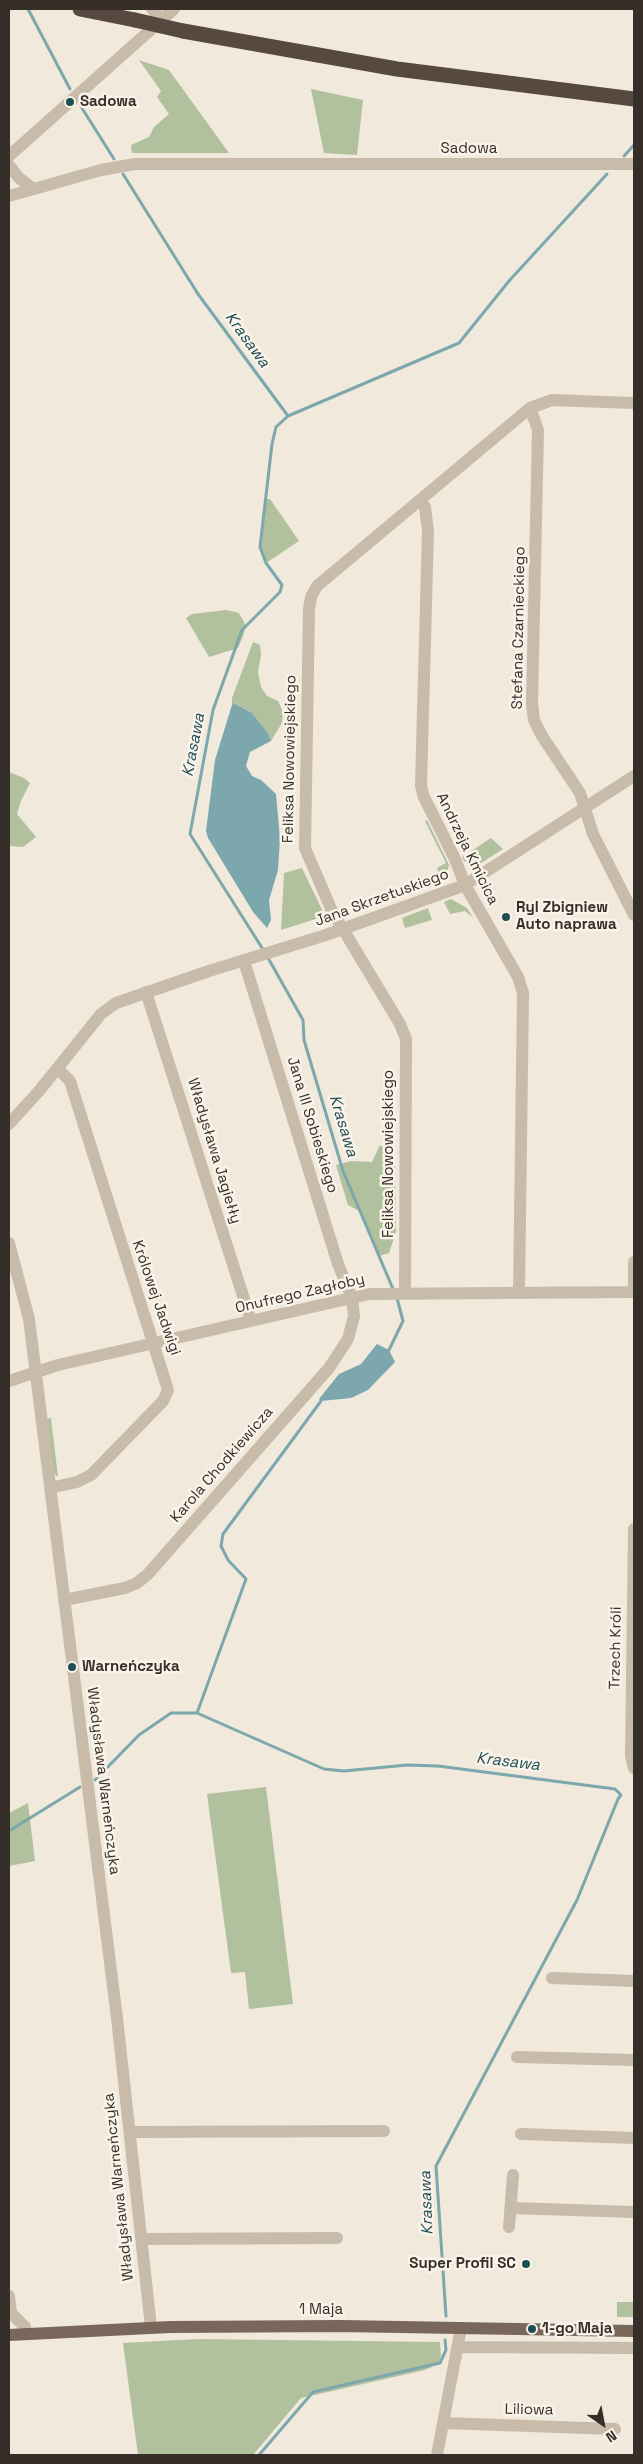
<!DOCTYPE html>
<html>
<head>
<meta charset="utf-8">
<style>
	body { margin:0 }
	#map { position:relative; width:643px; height:2464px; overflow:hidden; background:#f1e9dc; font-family:"Space Grotesk",sans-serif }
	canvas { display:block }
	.frame { position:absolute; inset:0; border:10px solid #362e28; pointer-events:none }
	.north { position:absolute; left:578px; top:2399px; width:50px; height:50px; -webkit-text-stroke:4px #f9f3e9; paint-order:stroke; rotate:147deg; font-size:14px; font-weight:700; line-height:20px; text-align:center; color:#362e28 }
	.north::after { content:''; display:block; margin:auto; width:18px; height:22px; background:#362e28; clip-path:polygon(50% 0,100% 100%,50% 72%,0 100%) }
</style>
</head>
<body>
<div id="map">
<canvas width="643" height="2464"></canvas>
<div class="frame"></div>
<div class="north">N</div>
</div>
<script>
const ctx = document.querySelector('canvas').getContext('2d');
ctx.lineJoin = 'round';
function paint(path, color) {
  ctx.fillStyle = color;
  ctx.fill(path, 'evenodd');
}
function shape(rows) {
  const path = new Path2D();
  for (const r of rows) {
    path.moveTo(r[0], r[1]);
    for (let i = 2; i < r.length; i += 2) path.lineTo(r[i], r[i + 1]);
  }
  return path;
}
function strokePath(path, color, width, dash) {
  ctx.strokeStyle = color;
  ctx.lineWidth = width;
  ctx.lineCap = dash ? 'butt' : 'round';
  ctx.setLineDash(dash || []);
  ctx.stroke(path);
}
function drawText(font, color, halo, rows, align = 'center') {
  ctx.font = font + ' "Space Grotesk",sans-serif';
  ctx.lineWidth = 5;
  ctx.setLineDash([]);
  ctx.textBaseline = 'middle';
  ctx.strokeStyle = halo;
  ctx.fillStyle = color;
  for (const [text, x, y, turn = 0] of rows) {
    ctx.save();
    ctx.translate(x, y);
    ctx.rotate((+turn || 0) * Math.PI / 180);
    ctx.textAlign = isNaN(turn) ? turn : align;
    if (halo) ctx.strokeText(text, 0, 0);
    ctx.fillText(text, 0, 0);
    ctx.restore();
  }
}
paint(shape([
	[139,60,169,70,229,153,132,153,131,145,149,137,154,127,169,114,157,97,161,91],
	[311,89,363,100,357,155,324,153],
	[266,499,270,499,299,541,266,563,260,547],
	[226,610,239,613,246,626,243,636,238,648,209,657,186,618,192,614],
	[253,642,260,645,261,655,258,672,261,687,267,696,278,701,283,712,282,723,271,741,268,733,252,713,235,703,232,705,232,698],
	[9,772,24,778,30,783,21,801,17,814,36,837,23,847,9,846],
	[427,820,449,865,444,882,434,886,439,874,437,868,446,863,425,821],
	[491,838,503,849,478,865,464,861,462,857],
	[302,868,325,916,281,930,284,873],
	[451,899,467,908,473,918,465,911,450,914,444,902],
	[428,908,432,920,405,928,402,918],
	[380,1145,395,1158,396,1232,389,1253,379,1256,361,1212,348,1205,336,1165,351,1161,372,1162],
	[51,1418,58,1477,53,1472,46,1419],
	[266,1787,293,2004,249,2009,245,1972,231,1973,207,1794],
	[28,1803,35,1861,9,1866,9,1813],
	[617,2302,634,2302,634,2317,617,2317],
	[198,2339,440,2342,441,2356,438,2364,425,2370,301,2398,253,2455,138,2455,123,2343]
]), '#b1c09d');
paint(shape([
	[234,703,252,713,268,733,271,741,250,752,246,766,252,776,261,780,276,794,280,839,278,870,269,900,271,920,267,928,253,912,208,838,206,831,215,760,232,705],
	[377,1344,389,1350,395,1362,368,1390,351,1398,321,1401,319,1399,339,1374,361,1364]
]), '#7ca7ad');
strokePath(shape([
	[28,9,70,89],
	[80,105,114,159],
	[624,156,634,145],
	[123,174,198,294,288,416],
	[264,951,190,834,213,710,242,630,280,592,282,585,266,563,260,547,272,444,276,427,288,416,459,343,509,281,607,174],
	[267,956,303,1020,304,1040,343,1171,393,1289],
	[389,1350,403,1321,397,1298],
	[321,1401,223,1534,221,1546,228,1560,246,1579,197,1713,324,1769,344,1771,407,1765,438,1766,615,1789,621,1795,618,1799,577,1900,436,2166,446,2316],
	[95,1780,139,1735,171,1713,197,1713],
	[9,1831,80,1787],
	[259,2455,313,2392,440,2363,446,2350,445,2340]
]), '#7ca7ad', 3);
strokePath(shape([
	[152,9,162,20],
	[9,156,174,9],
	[9,165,18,177,33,189],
	[9,196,101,170,135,164,634,164],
	[530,408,538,430,532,703,534,720,542,736,580,793,593,834,634,915],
	[420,501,425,507,428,531,421,785,423,795,455,859,465,885,518,977,523,993,519,1293],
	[146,992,251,1321],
	[9,1124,39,1091,101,1014,116,1003,209,971,326,935,465,885,634,776],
	[9,1243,29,1319,117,2018,151,2327],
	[405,1292,406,1039,400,1024,332,911,305,848,309,609,311,597,317,586,530,408,552,400,634,403],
	[634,1292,634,1262],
	[9,1381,58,1365,369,1294,634,1292],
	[50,1488,77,1482,91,1475,163,1401,168,1390,70,1081,58,1069],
	[634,1529,631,1756,634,1768],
	[64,1600,125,1588,137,1583,148,1574,329,1368,348,1339,354,1316,352,1298,338,1264,244,961],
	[552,1978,634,1981],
	[517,2057,634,2060],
	[130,2132,384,2131],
	[521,2134,634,2138],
	[511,2208,634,2212],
	[509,2227,513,2175],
	[141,2239,337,2238],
	[9,2296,11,2313,25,2327,26,2334],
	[458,2347,634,2348],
	[443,2423,615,2429],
	[437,2455,461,2328]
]), '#c9bba9', 12);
strokePath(shape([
	[9,2335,170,2327,341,2326,634,2331]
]), '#78675a', 12);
strokePath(shape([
	[80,9,135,20],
	[183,31,397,69,634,99]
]), '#574940', 15);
strokePath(shape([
	[135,20,183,31]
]), '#574940', 15);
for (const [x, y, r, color] of [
	[70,102,5,"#1f4d56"],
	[506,917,5,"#1f4d56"],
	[72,1667,5,"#1f4d56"],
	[526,2264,5,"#1f4d56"],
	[532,2329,5,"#1f4d56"]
]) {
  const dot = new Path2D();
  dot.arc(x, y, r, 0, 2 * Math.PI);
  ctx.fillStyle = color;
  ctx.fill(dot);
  strokePath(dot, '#f9f3e9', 2);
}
drawText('bold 15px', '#362e28', '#f9f3e9', [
	["Sadowa",80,102],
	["Ryl Zbigniew",516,908],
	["Auto naprawa",516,925],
	["Warneńczyka",82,1667],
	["Super Profil SC",516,2264,"right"],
	["1-go Maja",542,2329]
], 'left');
drawText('15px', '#362e28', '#f9f3e9', [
	["Sadowa",469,149],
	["Stefana Czarnieckiego",519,628,-89],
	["Feliksa Nowowiejskiego",290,759,-89],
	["Andrzeja Kmicica",467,849,64],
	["Jana Skrzetuskiego",382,898,-20],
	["Jana III Sobieskiego",312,1125,73],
	["Władysława Jagiełły",214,1151,73],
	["Feliksa Nowowiejskiego",389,1154,-90],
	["Onufrego Zagłoby",300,1294,-13],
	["Królowej Jadwigi",156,1298,71],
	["Karola Chodkiewicza",222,1465,-49],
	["Trzech Króli",616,1648,-89],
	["Władysława Warneńczyka",103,1781,83],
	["Władysława Warneńczyka",119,2187,-96],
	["1 Maja",321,2310],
	["Liliowa",529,2410,1]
]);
drawText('italic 16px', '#1f4d56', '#f9f3e9', [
	["Krasawa",247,340,54],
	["Krasawa",194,745,-79],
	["Krasawa",343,1126,73],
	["Krasawa",508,1762,7],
	["Krasawa",427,2203,-92]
]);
</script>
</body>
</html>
